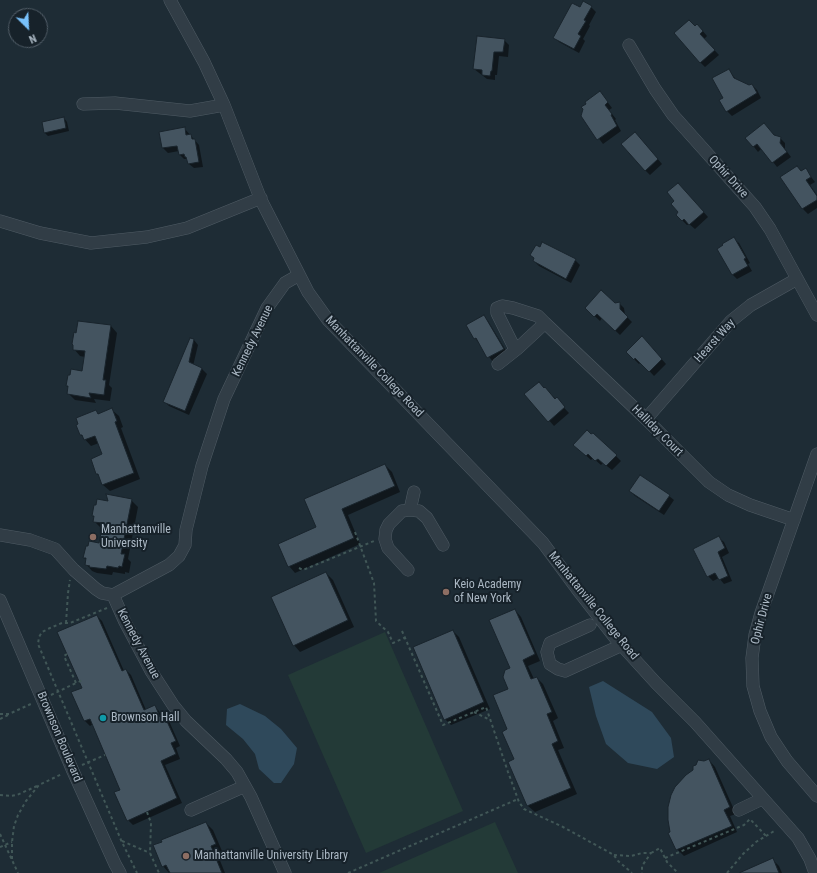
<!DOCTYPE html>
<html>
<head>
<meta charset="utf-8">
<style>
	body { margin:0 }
	#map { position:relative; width:817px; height:873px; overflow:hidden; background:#1e2c35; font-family:"Roboto Condensed",sans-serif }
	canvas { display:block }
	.north { position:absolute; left:8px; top:8px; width:40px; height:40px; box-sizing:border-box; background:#17222a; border:1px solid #525e68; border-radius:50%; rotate:156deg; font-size:11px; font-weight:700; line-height:16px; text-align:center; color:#abb8c4 }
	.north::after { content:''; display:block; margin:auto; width:14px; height:18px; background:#78c1fb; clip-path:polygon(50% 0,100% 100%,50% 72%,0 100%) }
</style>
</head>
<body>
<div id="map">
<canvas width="817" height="873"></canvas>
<div class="north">N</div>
</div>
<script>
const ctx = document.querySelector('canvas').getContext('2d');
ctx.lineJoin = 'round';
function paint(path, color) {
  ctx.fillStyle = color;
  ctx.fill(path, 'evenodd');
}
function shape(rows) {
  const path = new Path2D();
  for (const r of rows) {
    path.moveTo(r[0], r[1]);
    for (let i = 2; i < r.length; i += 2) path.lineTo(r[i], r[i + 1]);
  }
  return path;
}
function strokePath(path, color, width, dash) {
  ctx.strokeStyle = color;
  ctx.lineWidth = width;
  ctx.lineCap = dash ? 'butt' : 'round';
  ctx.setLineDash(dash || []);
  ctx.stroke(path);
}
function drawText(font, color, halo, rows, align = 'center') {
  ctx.font = font + ' "Roboto Condensed",sans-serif';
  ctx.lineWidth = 4;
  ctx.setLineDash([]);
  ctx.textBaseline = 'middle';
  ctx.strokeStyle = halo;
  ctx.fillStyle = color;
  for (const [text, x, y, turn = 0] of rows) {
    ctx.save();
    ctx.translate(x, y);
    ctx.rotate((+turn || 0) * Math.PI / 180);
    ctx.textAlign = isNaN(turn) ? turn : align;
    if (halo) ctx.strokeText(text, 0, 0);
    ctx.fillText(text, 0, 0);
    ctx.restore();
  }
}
paint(shape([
	[385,632,463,811,366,853,288,675],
	[495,822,518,873,379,873]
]), '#233a37');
paint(shape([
	[603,681,652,712,671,738,674,757,657,769,628,763,606,744,596,716,589,687],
	[240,704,265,716,281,729,297,748,294,764,281,783,274,783,259,769,255,754,243,739,226,725,227,709]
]), '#2f495b');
paint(shape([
	[591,7,596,12,589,25,590,26,583,39,585,41,579,53,559,42,555,37,580,8],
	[695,27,702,30,707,36,704,39,719,55,705,67,700,62],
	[504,40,509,45,508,57,499,56,497,75,495,75,495,80,487,79,474,69],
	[729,70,737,81,749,86,752,85,757,90,761,98,732,116,727,111,724,98],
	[600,92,612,108,609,110,616,119,615,120,621,131,603,144,582,116],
	[64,118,67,122,69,131,48,136,45,133],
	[184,128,199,145,203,167,194,168,189,164,188,159,184,159,180,155,179,151,168,153,163,148],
	[640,138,662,164,650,175,645,170],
	[747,138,780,138,785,143,785,149,791,157,777,167,762,148,758,152],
	[805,169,815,182,810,185,817,195,817,208,808,214,803,209,782,178,802,172],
	[683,189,708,217,695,229,689,224,687,225,677,215,680,213],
	[734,239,739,243,750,263,748,264,752,271,737,279,732,274],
	[575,260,580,265,571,283,539,266,534,261],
	[619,303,624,308,625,315,632,322,620,335,602,318,600,321,586,308],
	[484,316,488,321,508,354,493,362,475,338],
	[111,326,117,333,109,385,112,388,110,401,94,399,96,403,75,400,68,393,69,388,67,386,83,372,85,357,80,356,74,349],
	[194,340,198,345,193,366,202,369,207,374,189,415,169,406,164,401],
	[647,343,666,364,654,376,641,362,639,364,627,352],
	[545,388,569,413,554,426,526,394],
	[112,410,119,416,123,427,121,428,140,479,110,491,103,485,100,476,97,474,104,455,99,443,91,446,81,435,96,411,99,414],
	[579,449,616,456,621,461,612,470,603,463,601,465,593,458,591,460],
	[385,465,392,472,400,492,348,515,360,544,295,573,289,566,317,528],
	[630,491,669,496,674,500,664,515,635,496],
	[131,500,138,507,128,559,131,562,129,573,125,572,125,574,113,572,112,575,97,573,92,571,86,564,87,560,84,558,100,544,103,528,101,528,94,521,95,517,93,516,110,502],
	[719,538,724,542,729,553,722,557,732,581,724,584,719,578,713,581,708,576,695,549],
	[326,573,333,580,354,627,300,652,294,645],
	[515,610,521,617,540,661,528,666,534,679,537,678,543,684,558,718,553,721,564,748,558,750,577,794,535,812,528,806,509,762,515,760,509,730,509,690],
	[97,616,102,621,124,671,126,670,131,675,146,710,154,706,159,711,162,717,164,717,169,721,180,746,176,748,180,759,165,765,182,803,133,825,128,820,121,790,93,724,90,726,85,721,73,693,83,688],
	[453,631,459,637,490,709,451,725,445,719],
	[709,760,715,767,736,814,730,816,737,832,684,856,677,849,694,771,697,766],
	[206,823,213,830,222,851,217,853,225,873,169,873,163,866],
	[772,859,779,866,782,873,754,873]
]), '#0007');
const building = shape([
	[583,1,592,6,584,20,586,21,578,34,581,36,574,49,553,38,572,3,580,7,583,1],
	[689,20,695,26,697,24,703,31,700,34,715,50,700,63,674,33,689,20],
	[477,36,505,39,503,52,494,52,492,71,491,71,490,76,482,75,482,70,473,69,477,36],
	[729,69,734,78,749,85,752,84,757,93,726,112,719,100,723,98,712,78,729,69],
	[600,91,608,102,605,105,612,114,611,115,617,126,597,140,581,116,583,109,581,107,586,104,585,102,600,91],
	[64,117,66,128,44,133,42,122,64,117],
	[764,123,774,135,781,137,780,143,787,152,772,163,757,144,753,147,745,138,764,123],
	[185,127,186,135,191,134,192,139,195,139,199,162,188,164,186,157,185,157,184,154,179,155,177,146,162,148,159,132,185,127],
	[635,132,658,159,645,171,621,144,635,132],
	[797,166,801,171,806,168,811,177,806,180,817,196,817,200,802,209,780,177,797,166],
	[678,183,704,212,689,225,684,219,682,221,676,215,678,212,671,204,674,201,667,192,678,183],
	[734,237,746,258,744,259,748,266,732,275,717,249,723,245,722,244,734,237],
	[542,242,576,259,566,279,533,261,534,258,530,255,536,245,540,247,542,242],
	[601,290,615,303,620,302,620,309,628,317,615,331,597,314,594,317,585,308,601,290],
	[484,315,504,349,487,358,476,338,474,339,466,325,484,315],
	[78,321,111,325,103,380,106,380,104,395,89,393,91,398,67,394,68,386,66,386,68,375,70,375,71,369,82,371,85,351,73,350,73,345,72,344,74,332,76,333,78,321],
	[642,336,662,359,649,372,635,358,634,360,626,352,642,336],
	[190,338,194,339,189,362,202,368,185,411,163,402,190,338],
	[539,382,544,388,545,387,555,399,557,397,565,407,548,422,524,394,539,382],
	[112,408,117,421,115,422,134,473,102,485,98,474,96,474,91,459,102,454,95,436,84,440,82,435,80,435,76,425,78,424,76,418,96,410,98,414,112,408],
	[587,430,591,434,593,433,617,455,606,466,598,459,595,461,588,454,586,456,573,445,587,430],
	[385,464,395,486,342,509,354,538,288,567,278,544,316,527,304,499,385,464],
	[640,475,670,495,659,511,629,491,640,475],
	[106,494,132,499,121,554,125,554,122,567,119,566,118,568,107,566,106,569,89,567,90,566,85,565,86,558,83,558,86,546,88,546,89,541,99,543,103,523,93,522,94,516,92,516,94,505,96,505,97,499,108,501,106,494],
	[719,536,725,548,718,552,728,576,719,580,715,573,707,577,693,549,719,536],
	[326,572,348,620,293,646,271,597,326,572],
	[515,609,535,654,523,660,531,679,537,677,552,712,547,714,558,741,552,744,571,788,527,806,508,762,514,759,502,732,507,729,493,695,508,689,503,677,505,670,510,668,489,620,515,609],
	[97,615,122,671,126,669,144,710,155,705,160,717,164,715,176,741,171,743,176,754,161,761,177,798,127,821,114,792,120,790,90,719,84,721,71,692,82,688,57,632,97,615],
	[453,630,484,702,444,720,413,647,453,630],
	[709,759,730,807,724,810,732,826,676,850,668,833,670,832,668,820,668,807,671,795,675,787,686,775,693,770,693,766,696,765,698,760,704,761,709,759],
	[206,822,216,844,211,846,222,873,170,873,166,865,162,867,153,845,162,842,161,840,206,822],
	[773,858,779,873,739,873,773,858]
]);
paint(building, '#445460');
strokePath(building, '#19242c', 1);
const minor = shape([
	[170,0,204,62,224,105,261,200,308,292,328,320,543,543,577,589,616,639,656,683,695,722,798,838,810,859,815,873],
	[629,45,655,89,673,115,755,207,770,229,817,315],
	[83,104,115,103,190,111,224,105],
	[0,221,40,233,91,243,147,237,187,228,261,198],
	[545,323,517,349,514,347,497,313,497,308,502,306,513,308,538,316,545,323,646,419,709,482,728,495,750,505,794,520],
	[498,364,517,349],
	[646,419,731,321,751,305,797,279],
	[817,454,761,613,755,635,752,658,753,686,760,711,771,737,787,761,817,796],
	[410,510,414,492],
	[0,535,30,540,55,549,74,570,96,589,102,593,113,595],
	[408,570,388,548,385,539,386,530,389,524,402,511,410,510,419,511,427,518,443,545],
	[113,595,169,565,179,556,185,545,186,530,202,466,224,399,267,308,285,283,299,275],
	[113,595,125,622,151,671,173,705,186,721,226,759,237,772,251,797,285,873],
	[0,600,72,769,115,864,120,873],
	[590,625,550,643,547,652,550,664,558,669,565,671,622,645],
	[191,810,245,786],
	[739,810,762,799]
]);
strokePath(minor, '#4f5b64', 13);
strokePath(shape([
	[355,532,374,583,376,621,388,632,393,643,404,638],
	[299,568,303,570,374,541],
	[107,608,70,623,62,623,50,628,42,632,39,637,38,644,121,840,137,873],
	[66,623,68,593,70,580],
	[402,631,443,725,486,707,508,772,519,802,524,809,563,827,614,855,617,860,632,873],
	[67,654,64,656,76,683,83,680],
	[51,695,76,683],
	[474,712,490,720],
	[0,714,9,714,33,703],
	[0,719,8,715],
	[82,765,105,755],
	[0,795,11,796,17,795,37,786],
	[147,812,151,823,150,853,159,873],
	[0,834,18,873],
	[122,841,150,853],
	[0,847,12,842],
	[651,853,660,848,667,862,678,873],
	[614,855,631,856,642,853,651,853,642,866,642,873],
	[665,858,744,825,750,819,766,836],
	[12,859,12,842,14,826,18,815,26,801,39,785,62,774],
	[348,873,518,799],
	[727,873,743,854,756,842,776,830]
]), '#415757', 2, [3, 3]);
strokePath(minor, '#313d46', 12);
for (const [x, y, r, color] of [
	[93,537,4,"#8d6e63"],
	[446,592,4,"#8d6e63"],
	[103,718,4,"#0f9aa8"],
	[186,856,4,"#8d6e63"]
]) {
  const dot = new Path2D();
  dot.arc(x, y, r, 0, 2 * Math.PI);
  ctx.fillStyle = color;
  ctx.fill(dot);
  strokePath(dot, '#17222a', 1.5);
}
drawText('12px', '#abb8c4', '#17222a', [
	["Ophir Drive",728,177,48],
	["Kennedy Avenue",253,341,-64],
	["Hearst Way",715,341,-48],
	["Manhattanville College Road",374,367,46],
	["Halliday Court",657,431,45],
	["Manhattanville College Road",593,606,51],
	["Ophir Drive",762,619,-75],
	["Kennedy Avenue",138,644,62],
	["Brownson Boulevard",59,737,67]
]);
drawText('12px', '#abb8c4', '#17222a', [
	["Manhattanville",101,530],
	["University",101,544],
	["Keio Academy",454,585],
	["of New York",454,599],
	["Brownson Hall",111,718],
	["Manhattanville University Library",194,856]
], 'left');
</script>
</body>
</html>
